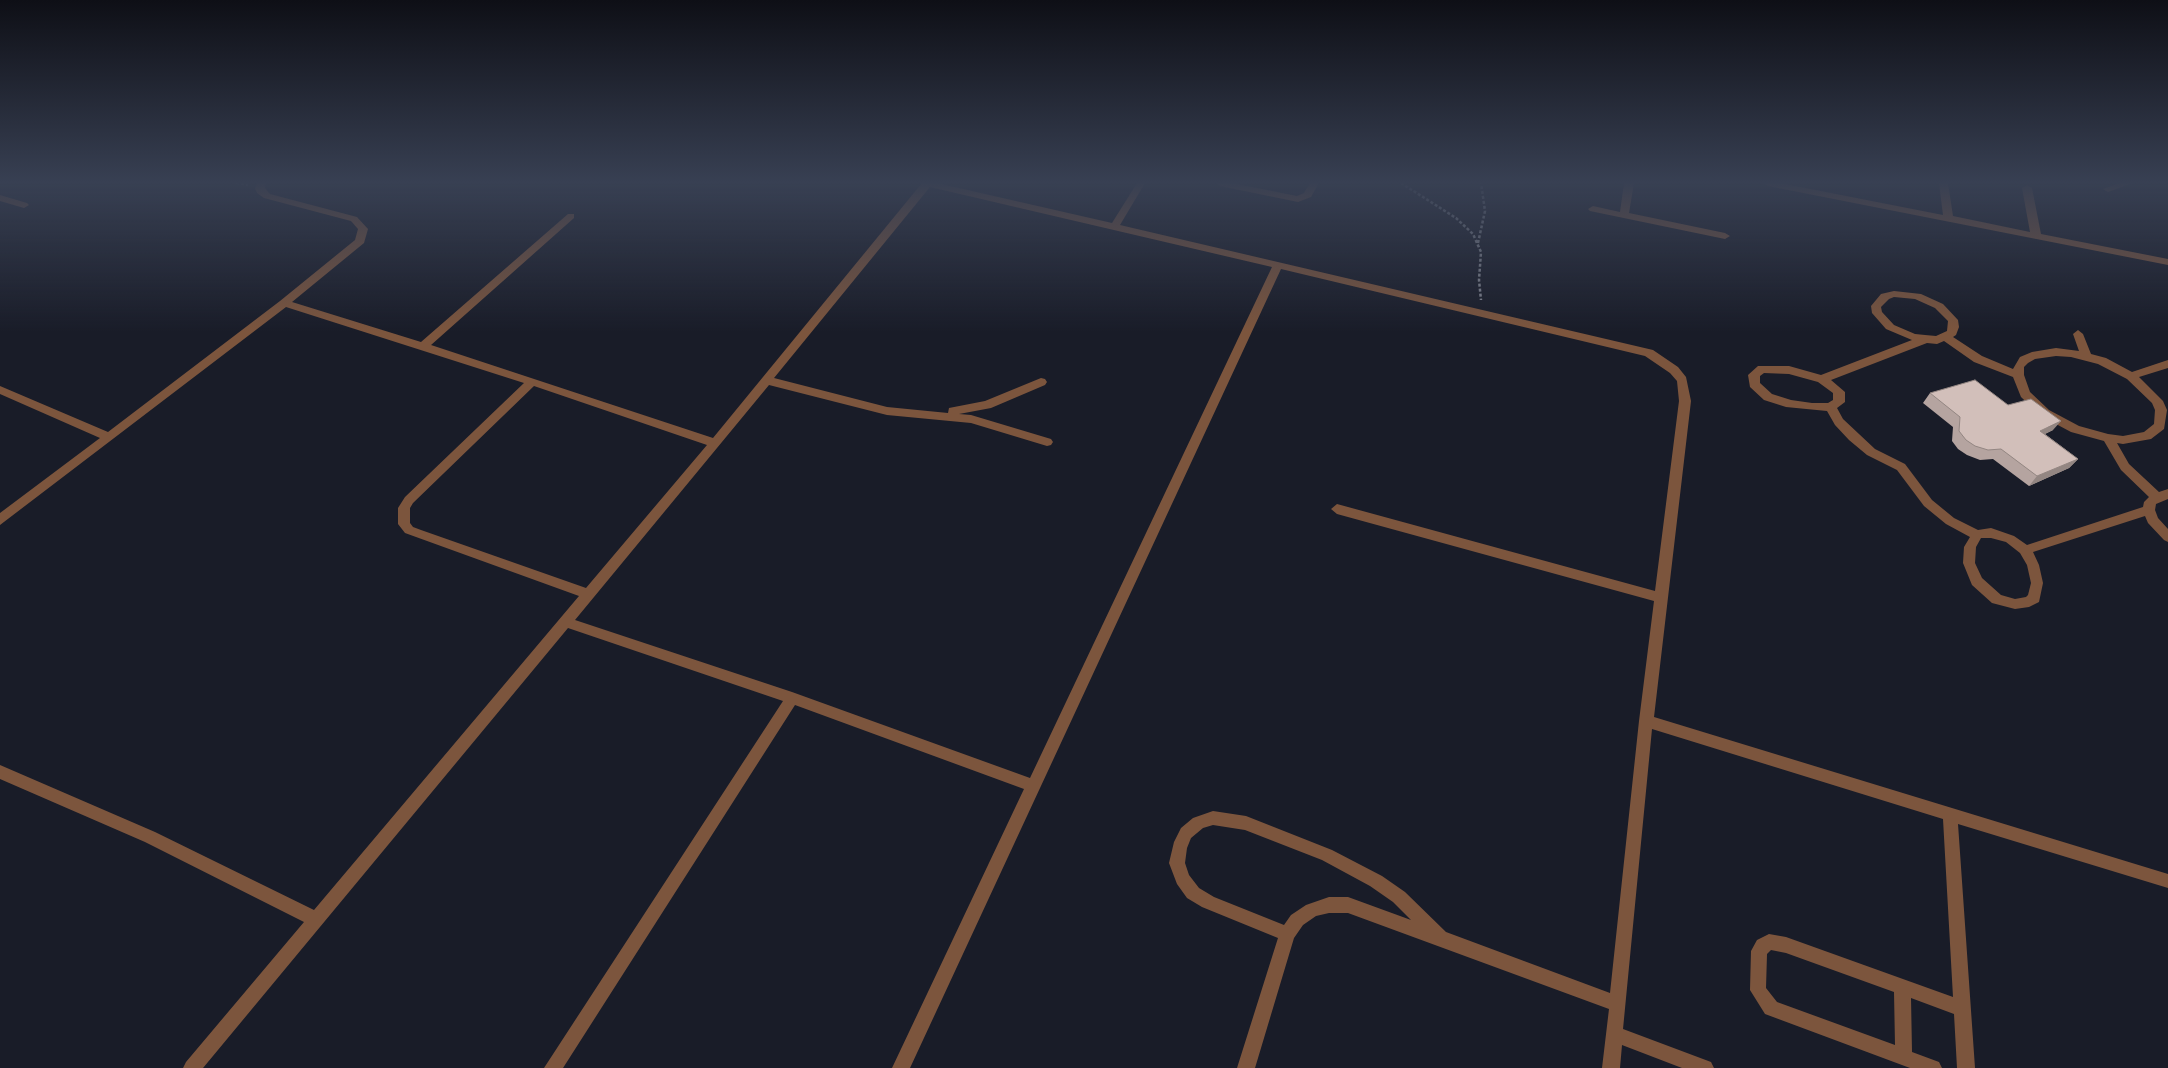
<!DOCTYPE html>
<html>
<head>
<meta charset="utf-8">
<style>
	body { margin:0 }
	canvas { display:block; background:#191c28 }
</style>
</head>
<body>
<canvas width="2168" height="1068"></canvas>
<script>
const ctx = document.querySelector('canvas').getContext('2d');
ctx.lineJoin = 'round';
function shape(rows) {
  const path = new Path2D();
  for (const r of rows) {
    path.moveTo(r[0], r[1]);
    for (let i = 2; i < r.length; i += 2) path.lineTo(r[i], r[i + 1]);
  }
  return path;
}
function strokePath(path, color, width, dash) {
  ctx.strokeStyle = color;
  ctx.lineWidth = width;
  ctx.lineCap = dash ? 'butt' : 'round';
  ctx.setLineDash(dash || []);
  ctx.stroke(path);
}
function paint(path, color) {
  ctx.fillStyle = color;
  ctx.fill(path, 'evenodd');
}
strokePath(shape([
	[236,183,248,185],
	[1401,183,1456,218,1473,234,1481,252,1479,280,1481,300],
	[1478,243,1485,211,1481,183]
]), '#82858f', 2.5, [3, 2]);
paint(shape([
	[257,183,266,183,265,188,270,194,357,217,368,229,364,243,292,302,421,342,568,214,574,214,574,218,431,345,713,438,922,183,937,183,1112,223,1137,183,1145,183,1120,225,1653,350,1678,367,1686,377,1691,401,1654,717,2168,874,2168,888,1958,824,1975,1068,1957,1068,1954,1014,1911,998,1912,1052,1939,1062,1942,1068,1910,1068,1765,1014,1750,990,1751,951,1757,940,1769,934,1786,937,1953,997,1943,819,1652,729,1623,1029,1711,1062,1714,1068,1682,1068,1622,1045,1620,1068,1602,1068,1609,1009,1348,913,1329,913,1316,916,1303,925,1294,938,1255,1068,1237,1068,1278,938,1202,907,1187,898,1177,884,1169,863,1174,842,1181,828,1193,818,1213,811,1246,816,1332,850,1382,876,1405,892,1446,932,1610,993,1639,721,1654,601,1337,514,1331,509,1337,504,1655,591,1679,401,1677,381,1670,373,1645,356,1281,269,910,1068,892,1068,1024,789,795,705,563,1068,544,1068,783,701,568,628,203,1068,183,1068,186,1062,304,922,145,842,0,779,0,765,155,832,314,910,579,596,405,533,398,524,398,508,405,497,524,383,286,307,0,525,0,513,100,438,0,394,0,386,108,432,280,301,355,240,358,229,351,221,264,198,257,193,255,188,257,183],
	[930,187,1272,267,1030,778,792,692,575,620,769,385,887,415,971,423,1047,446,1051,445,1053,442,1051,439,971,415,959,414,991,408,1045,385,1047,382,1045,379,1041,378,985,401,949,408,948,413,887,407,774,378,930,187],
	[534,386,707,445,586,588,421,530,413,527,410,523,410,508,413,503,534,386],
	[1213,825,1245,830,1322,860,1370,886,1393,902,1411,920,1348,897,1329,897,1306,905,1291,915,1284,925,1214,897,1199,888,1189,875,1185,863,1187,848,1191,838,1203,828,1213,825],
	[1771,950,1786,953,1894,992,1895,1045,1777,1002,1766,988,1767,954,1771,950],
	[1216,183,1232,183,1297,196,1304,193,1310,183,1319,183,1311,197,1298,202,1220,186,1216,183],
	[1624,183,1634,183,1629,213,1725,233,1730,236,1725,239,1590,211,1588,209,1593,206,1620,212,1624,183],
	[1763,183,1780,183,1943,215,1939,183,1948,183,1953,216,2030,232,2022,188,2027,185,2032,188,2041,234,2168,259,2168,265,1768,186,1763,183],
	[2119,183,2133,183,2108,192,2103,189,2119,183],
	[0,195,27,203,29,205,24,208,0,201,0,195],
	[1894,291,1921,294,1943,304,1958,320,1959,327,1956,335,1953,337,1982,356,2013,369,2020,357,2032,352,2056,348,2079,351,2073,334,2078,330,2083,334,2091,354,2106,358,2132,372,2168,360,2168,368,2139,377,2163,401,2167,410,2164,429,2151,439,2123,444,2117,443,2129,464,2159,492,2168,489,2168,499,2156,504,2155,510,2158,518,2168,529,2168,542,2164,540,2148,523,2145,516,2033,552,2039,565,2043,583,2039,602,2029,607,2015,609,1992,603,1972,585,1963,563,1964,547,1970,537,1946,524,1924,506,1897,470,1867,455,1849,440,1835,425,1827,411,1786,407,1764,400,1750,387,1748,375,1758,366,1789,366,1821,375,1912,340,1886,329,1872,313,1871,306,1881,294,1894,291],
	[1894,297,1915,299,1935,308,1948,321,1947,331,1936,336,1925,335,1915,334,1894,325,1882,312,1881,307,1889,299,1894,297],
	[1944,341,1974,362,2013,377,2021,397,2041,416,2071,432,2104,441,2121,470,2149,497,2144,502,2143,507,2027,545,2014,536,1991,528,1978,530,1954,518,1932,500,1905,464,1875,449,1843,419,1837,408,1845,402,1845,392,1831,380,1927,343,1937,344,1944,341],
	[2056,356,2071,357,2098,364,2127,379,2152,403,2155,410,2154,424,2144,432,2123,436,2108,434,2079,426,2049,410,2030,392,2024,375,2024,367,2028,363,2035,359,2056,356],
	[1764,373,1789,374,1818,382,1833,393,1833,400,1828,403,1812,403,1791,400,1772,394,1760,383,1760,376,1764,373],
	[1981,538,1991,538,2006,542,2020,553,2027,565,2031,583,2028,595,2026,597,2015,599,2001,595,1982,578,1975,563,1976,547,1981,538]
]), '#7c553d');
paint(shape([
	[1930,393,2008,405,2053,430,2045,434,2078,459,2069,468,2029,486,1993,459,1980,460,1967,455,1958,449,1952,441,1953,427,1923,403]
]), '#b5a4a0');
paint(shape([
	[2061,421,2053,430,2032,440,2040,431],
	[2078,459,2069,468,2029,486,2037,476]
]), '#938682');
const building = shape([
	[1975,380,2008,405,2031,399,2061,421,2040,431,2078,459,2037,476,2001,449,1988,450,1975,446,1966,440,1959,431,1960,417,1930,393,1975,380]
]);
paint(building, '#d2bfba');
strokePath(building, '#938682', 1);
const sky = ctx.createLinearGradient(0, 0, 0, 332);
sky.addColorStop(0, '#0e0f16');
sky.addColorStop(0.55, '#384053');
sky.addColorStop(1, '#38405300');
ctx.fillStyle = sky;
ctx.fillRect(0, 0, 2168, 332);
</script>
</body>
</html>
